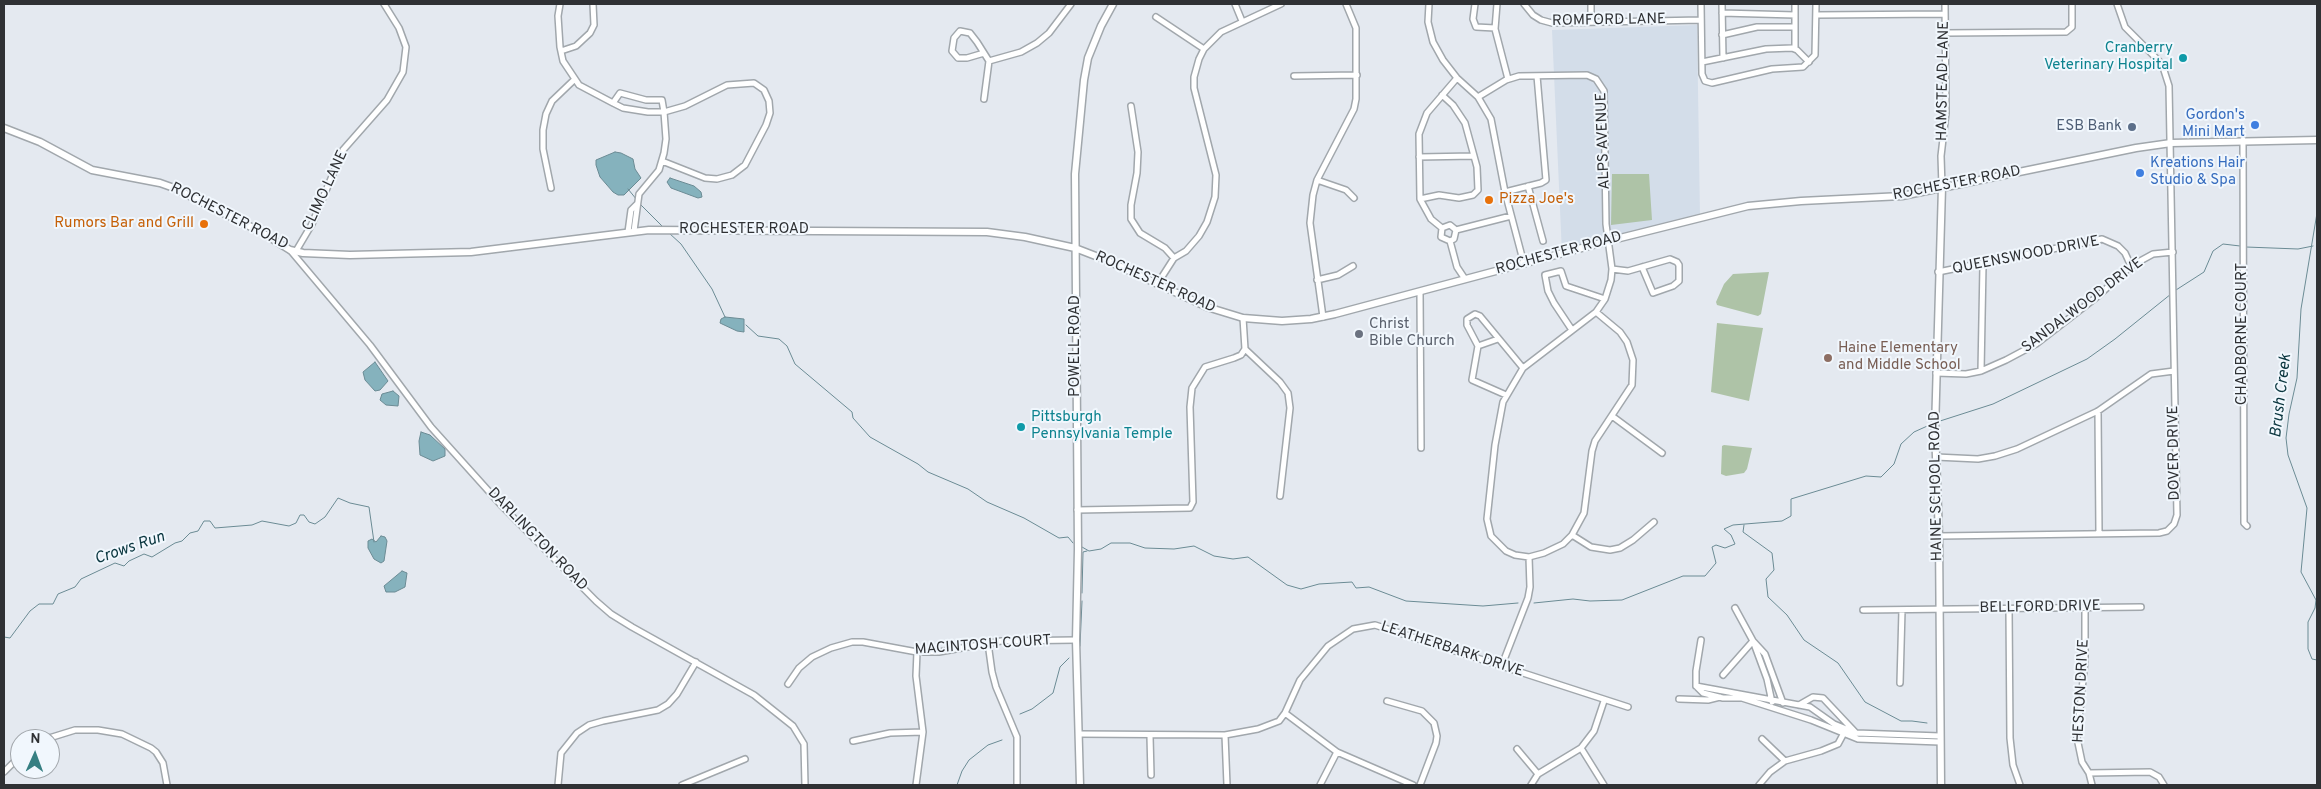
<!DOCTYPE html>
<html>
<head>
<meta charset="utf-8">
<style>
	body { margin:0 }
	#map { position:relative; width:2321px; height:789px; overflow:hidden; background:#e4e9f0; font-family:Overpass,sans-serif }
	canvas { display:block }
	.frame { position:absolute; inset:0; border:5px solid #2f3134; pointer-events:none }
	.north { position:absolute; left:10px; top:729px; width:50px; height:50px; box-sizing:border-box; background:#f1f7fd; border:1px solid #a3a8ad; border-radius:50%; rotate:2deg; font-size:14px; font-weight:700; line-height:20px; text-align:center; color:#2f3134 }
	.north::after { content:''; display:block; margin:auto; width:18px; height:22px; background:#367f82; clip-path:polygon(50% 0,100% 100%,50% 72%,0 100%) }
</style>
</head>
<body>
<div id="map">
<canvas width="2321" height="789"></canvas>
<div class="frame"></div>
<div class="north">N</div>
</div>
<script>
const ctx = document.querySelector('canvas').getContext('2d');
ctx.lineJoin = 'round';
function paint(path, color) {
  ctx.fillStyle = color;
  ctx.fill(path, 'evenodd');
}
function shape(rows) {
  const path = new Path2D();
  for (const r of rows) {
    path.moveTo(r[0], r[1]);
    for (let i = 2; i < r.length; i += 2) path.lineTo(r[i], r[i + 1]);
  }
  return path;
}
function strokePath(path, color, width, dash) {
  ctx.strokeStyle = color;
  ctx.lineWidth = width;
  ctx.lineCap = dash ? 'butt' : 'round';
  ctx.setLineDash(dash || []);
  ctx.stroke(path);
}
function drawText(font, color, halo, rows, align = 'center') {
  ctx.font = font + ' Overpass,sans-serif';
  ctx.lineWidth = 4;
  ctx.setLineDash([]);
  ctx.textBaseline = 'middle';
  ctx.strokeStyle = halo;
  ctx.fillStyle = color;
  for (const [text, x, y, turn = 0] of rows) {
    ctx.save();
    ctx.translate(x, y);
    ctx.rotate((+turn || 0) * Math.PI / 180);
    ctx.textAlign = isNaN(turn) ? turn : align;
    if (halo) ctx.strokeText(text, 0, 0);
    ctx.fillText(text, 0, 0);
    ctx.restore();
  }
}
paint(shape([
	[1697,25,1700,217,1562,254,1552,30]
]), '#d3dde9');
paint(shape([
	[1612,174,1649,174,1652,220,1611,225],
	[1769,272,1761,314,1758,316,1717,305,1716,302,1724,284,1733,274],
	[1717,323,1763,328,1749,401,1711,392],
	[1724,445,1752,448,1747,469,1744,473,1726,476,1721,474,1722,446]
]), '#aec3a7');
const water = shape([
	[615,152,621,153,633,159,635,169,641,178,624,195,618,195,613,192,600,177,596,165,596,160,615,152],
	[670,178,694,186,701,192,702,197,698,198,671,188,667,182,670,178],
	[725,317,744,319,744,332,737,331,720,323,721,319,725,317],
	[375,362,388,381,380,390,375,391,365,380,363,372,375,362],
	[393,391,399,396,398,406,386,405,380,400,382,394,393,391],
	[421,432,430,435,445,449,445,456,433,461,420,455,419,441,421,432],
	[381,536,385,537,387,541,384,561,381,563,374,559,368,548,368,541,372,539,376,542,381,536],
	[402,571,407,573,405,587,395,592,386,592,384,586,402,571]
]);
paint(water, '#85b2bd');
strokePath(water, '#6b8b94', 1);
strokePath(shape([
	[628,189,637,200],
	[639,203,663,227],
	[2317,213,2301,309,2297,378,2289,414,2286,438,2288,455,2307,508,2301,572,2316,600,2315,608,2308,622,2308,649,2312,659,2317,660],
	[669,233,681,244,712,289,725,317],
	[2246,247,2298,249,2313,246],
	[2176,290,2204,272,2213,251,2223,244,2240,246],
	[746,325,758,336,779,339,787,346,795,364,852,412,853,418,870,437,918,464,928,472,968,489,987,502,1024,518,1059,538,1068,537,1073,543],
	[1937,422,1993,404,2087,359,2115,339,2171,294],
	[1744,525,1743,532,1772,553,1774,570,1766,579,1768,597,1787,615,1804,640,1838,663,1865,702,1901,721,1912,721,1927,723],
	[1082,547,1089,551,1101,549,1111,543,1130,543,1145,548,1174,549,1194,546,1214,556,1233,559,1248,557,1287,585,1301,589,1319,584,1352,582,1356,588,1369,587,1406,601,1483,606,1518,603],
	[1082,593,1083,552,1087,551],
	[1534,603,1573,599,1590,601,1622,600,1683,576,1705,576,1716,563,1712,547,1716,545,1725,548,1735,544,1731,535,1724,529,1733,525,1782,521,1791,516,1791,499,1866,476,1881,477,1894,464,1901,444,1914,432,1934,423],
	[4,637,10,638,30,611,39,604,53,604,58,594,75,587,81,579,115,563,124,566,129,561,144,554,152,557,175,543,182,541,190,533,198,531,204,521,210,521,215,528,252,525,262,521,289,526,296,523,300,515,304,515,309,522,315,524,325,517,338,498,350,503,369,507,374,542],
	[1080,646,1082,601],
	[1020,714,1032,709,1053,693,1060,667,1069,658],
	[957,785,962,771,969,760,988,745,1002,740]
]), '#6b8b94', 1);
const minor = shape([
	[560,4,558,16,560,47,563,61,579,85,613,103,623,108,648,112,664,112,662,100,646,100,620,93,613,103],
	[1235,4,1242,21],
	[1429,4,1428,22,1433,42,1443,60,1457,78,1478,97,1491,119,1505,192,1524,264],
	[1475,4,1473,19,1476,27,1495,28],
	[1497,4,1495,29,1508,79],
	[1524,4,1533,15,1541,20,1552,23,1701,20],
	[1591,4,1591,21],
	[1701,4,1702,74,1705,81,1712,83,1772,69,1803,67,1815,55,1816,4],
	[1722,4,1723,58],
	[1795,4,1795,49],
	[1722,13,1795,15],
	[1816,15,1945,14],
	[1156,17,1204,49],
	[1945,33,2066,32,2072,27,2072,4],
	[1722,35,1757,27,1795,27],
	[561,51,576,46,590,33,594,25,593,4],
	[984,53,967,58,958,58,952,51,954,38,960,31,970,33,977,42,989,61],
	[989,61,1021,52,1037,43,1049,33,1071,4],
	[1702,62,1766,49,1792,48,1797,50,1809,62],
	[1294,76,1357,75],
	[1478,97,1506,80,1519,76,1587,75,1596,79,1604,91,1606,224,1612,269,1611,280,1605,299,1596,312,1523,368,1503,402,1495,445,1487,519,1491,536,1506,551,1515,555,1529,557,1544,553,1563,544,1572,535,1584,513,1592,451,1595,441,1632,385,1633,360,1627,342,1620,332,1596,312],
	[984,99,989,61],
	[1131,106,1138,152,1137,173,1131,205,1131,219,1140,233,1165,248,1174,258],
	[2243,140,2244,523,2247,526],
	[1419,157,1474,156],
	[1317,180,1346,190,1354,198],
	[1528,186,1543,241],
	[1942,187,1941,156,1946,113,1945,4],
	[551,188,543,149,543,130,546,114,552,101,575,79],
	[1505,192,1541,183,1546,180,1537,76],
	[1420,199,1439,195,1459,198,1473,195,1478,190,1477,167,1465,123,1453,105,1442,95],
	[1442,228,1431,219,1420,199,1419,134,1427,113,1457,78],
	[1442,228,1450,225,1456,230,1454,239,1450,241],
	[1442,228,1441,237,1450,241],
	[1456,230,1511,216],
	[634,231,639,194,659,170,664,153,666,139,664,112,685,106,727,85,754,83,764,90,769,101,770,113,766,125,745,165,732,175,717,179,705,178,662,161],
	[628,232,631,210,637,204],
	[1450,241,1457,267,1465,279],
	[290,250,370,345,431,427,502,506,596,601,611,614,632,627,754,695,793,726,804,744,805,785],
	[296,251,312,224,343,150,387,100,403,72,406,47,399,28,384,4],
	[1612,269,1628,271,1670,259,1677,262,1679,265,1679,281,1673,286,1653,293,1642,267],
	[1938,272,2102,239,2118,246,2125,253,2131,266],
	[1317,280,1338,275,1353,266],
	[1158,283,1174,258,1186,251,1199,236,1207,222,1215,197,1216,175,1194,88,1194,77,1199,59,1204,49,1221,32,1281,4],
	[1420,292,1421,448],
	[1323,317,1310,223,1313,195,1317,180,1354,109,1356,99,1356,28,1346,4],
	[1572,330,1554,303,1548,291,1545,275,1561,271,1566,286,1605,299],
	[1478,346,1498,339],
	[1245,349,1280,382,1288,393,1290,408,1280,496],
	[1981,371,1983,265],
	[1936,373,1966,374,1981,371,2006,360,2036,344,2098,296,2131,266,2153,254,2173,252],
	[1506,395,1472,380,1478,346,1467,325,1467,319,1475,314,1480,316,1523,368],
	[2098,411,2099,533],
	[1612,416,1662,453],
	[1936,457,1978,459,1995,456,2017,449,2098,411,2151,374,2174,371],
	[1077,510,1190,508,1193,502,1190,407,1192,388,1205,367,1234,358,1241,355,1245,349,1243,318],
	[1572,535,1591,547,1610,550,1620,548,1633,540,1654,522],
	[1939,536,2159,533,2167,531,2174,524,2177,515,2169,86,2162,64,2125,27,2117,4],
	[2085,607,2085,661,2077,738,2082,762,2089,773],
	[2009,609,2010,738,2013,765,2020,785],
	[1863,610,2141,607],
	[1701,640,1696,671,1696,686,1703,693,1723,698,1742,698,1811,720,1858,739,1940,742],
	[988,643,992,672,996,687,1017,737,1017,785],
	[1502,665,1528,598,1530,587,1529,557],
	[1723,675,1753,641,1735,608],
	[1900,683,1902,610],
	[788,684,799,668,812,657,831,648,852,642,863,642,917,652,939,652,1001,641,1076,640],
	[1696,686,1810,707,1834,724,1856,733,1940,736],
	[1679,699,1708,700,1720,697],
	[1387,701,1422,711,1434,723,1437,736,1436,743,1420,785],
	[1772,702,1767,679,1753,641,1765,654,1783,703],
	[1799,705,1813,697,1823,698,1856,733],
	[1285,713,1337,752,1413,785],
	[1079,734,1225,735,1258,729,1279,721,1285,713,1300,680,1328,646,1353,629,1375,625,1628,707],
	[1225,735,1227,785],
	[1150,736,1151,775],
	[46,739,75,730,98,730,122,734,151,748,156,752,163,763,167,785],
	[1762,739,1785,761],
	[853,741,890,733,923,732],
	[1581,748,1604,785],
	[1517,749,1538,774],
	[4,772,20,756],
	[558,785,561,753,577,733,589,725,603,721,658,710,668,704,677,694,696,662],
	[682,785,745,759],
	[916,785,923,732,916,676,917,652],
	[1320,785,1337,752],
	[1531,785,1538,774,1581,748,1594,731,1604,701],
	[1759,785,1770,772,1785,761,1821,751,1838,744,1845,731],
	[2092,785,2089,773,2150,772,2159,777,2164,785]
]);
const tertiary = shape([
	[4,128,40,142,92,170,160,183,174,188,261,232,290,250,303,253,350,255,471,252,649,230,987,232,1025,237,1075,248,1106,260,1207,307,1243,318,1282,321,1311,319,1335,314,1608,241,1748,206,1801,201,1902,196,2136,148,2171,143,2317,140],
	[1080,785,1076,640,1078,549,1075,174,1084,80,1088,58,1101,26,1113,4],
	[1941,785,1939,536,1935,430,1942,187]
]);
strokePath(minor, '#a1a7ac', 8);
strokePath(tertiary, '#a1a7ac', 9);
strokePath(minor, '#fff', 5);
strokePath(tertiary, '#fff', 6);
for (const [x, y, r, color] of [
	[2183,58,5,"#0f9aa8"],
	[2255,125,5,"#3f7fe0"],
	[2132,127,5,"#5c6f8a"],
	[2140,173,5,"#3f7fe0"],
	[1489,200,5,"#e8710a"],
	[204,224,5,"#e8710a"],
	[1359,334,5,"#6b7280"],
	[1828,358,5,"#8d6e63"],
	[1021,427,5,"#0f9aa8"]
]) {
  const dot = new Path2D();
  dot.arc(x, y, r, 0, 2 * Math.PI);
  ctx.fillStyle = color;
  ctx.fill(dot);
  strokePath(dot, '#f1f7fd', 2);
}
drawText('15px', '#2f3134', '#f1f7fd', [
	["ROMFORD LANE",1609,21,-1],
	["HAMSTEAD LANE",1944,81,-89],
	["ALPS AVENUE",1604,141,-92],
	["ROCHESTER ROAD",1957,184,-11],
	["CLIMO LANE",326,191,-65],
	["ROCHESTER ROAD",229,217,27],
	["ROCHESTER ROAD",744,230],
	["ROCHESTER ROAD",1559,254,-15],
	["QUEENSWOOD DRIVE",2026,256,-11],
	["ROCHESTER ROAD",1155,283,24],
	["SANDALWOOD DRIVE",2083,306,-37],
	["CHADBORNE COURT",2243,334,-90],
	["POWELL ROAD",1076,346,-90],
	["DOVER DRIVE",2175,453,-91],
	["HAINE SCHOOL ROAD",1937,486,-91],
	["DARLINGTON ROAD",537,540,46],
	["BELLFORD DRIVE",2040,608,-1],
	["MACINTOSH COURT",983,646,-4],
	["LEATHERBARK DRIVE",1452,650,18],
	["HESTON DRIVE",2082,691,-87]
]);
drawText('15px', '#0d838f', '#f1f7fd', [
	["Cranberry",2173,49],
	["Veterinary Hospital",2173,66],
	["Pittsburgh",1031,418,"left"],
	["Pennsylvania Temple",1031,435,"left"]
], 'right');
drawText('15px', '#366cbe', '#f1f7fd', [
	["Gordon's",2245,116],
	["Mini Mart",2245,133],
	["Kreations Hair",2150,164,"left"],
	["Studio & Spa",2150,181,"left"]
], 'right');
drawText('15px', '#4e5e75', '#f1f7fd', [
	["ESB Bank",2122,127]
], 'right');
drawText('15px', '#c56008', '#f1f7fd', [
	["Pizza Joe's",1499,200],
	["Rumors Bar and Grill",194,224,"right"]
], 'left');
drawText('15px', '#5b616d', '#f1f7fd', [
	["Christ",1369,325],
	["Bible Church",1369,342]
], 'left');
drawText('15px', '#785e54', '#f1f7fd', [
	["Haine Elementary",1838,349],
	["and Middle School",1838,366]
], 'left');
drawText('italic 16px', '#0a363f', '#f1f7fd', [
	["Brush Creek",2282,396,-83],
	["Crows Run",130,549,-19]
]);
</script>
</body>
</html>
